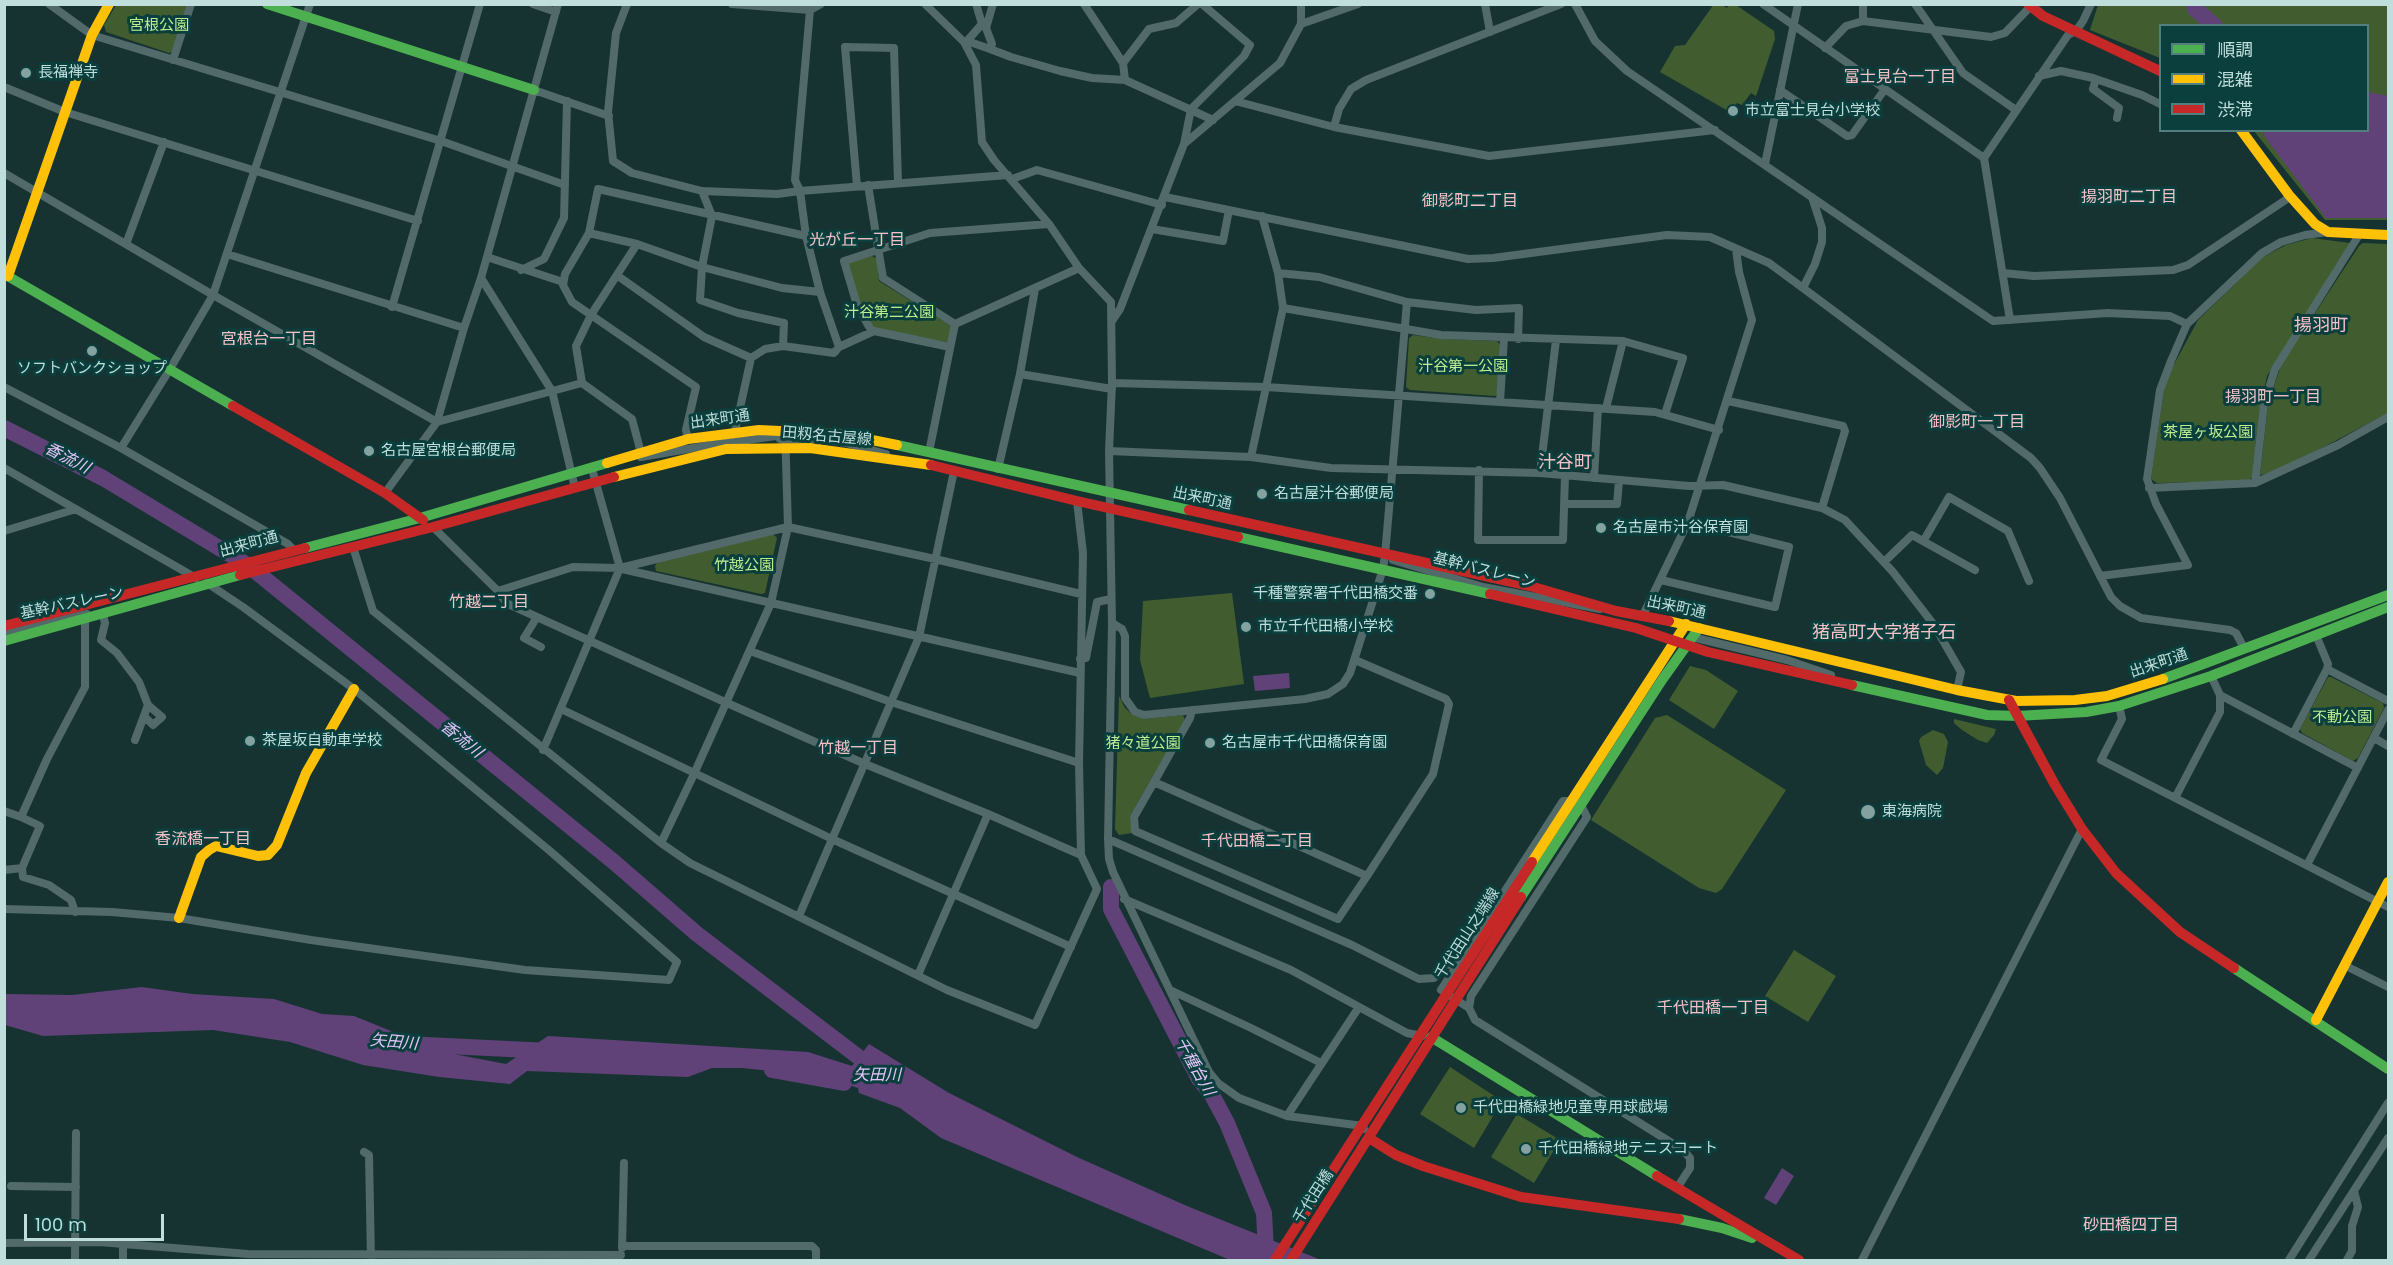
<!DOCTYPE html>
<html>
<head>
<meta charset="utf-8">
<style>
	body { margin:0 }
	#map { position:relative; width:2393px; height:1265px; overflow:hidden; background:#163332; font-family:Poppins,"Noto Sans JP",sans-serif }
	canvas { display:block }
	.frame { position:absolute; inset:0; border:6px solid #bfdedc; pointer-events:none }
	.legend { position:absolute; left:2159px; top:24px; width:210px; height:108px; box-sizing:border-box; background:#0a3f3d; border:2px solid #527f7d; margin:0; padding:8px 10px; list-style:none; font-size:18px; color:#bfdedc }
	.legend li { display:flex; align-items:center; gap:12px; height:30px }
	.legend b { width:30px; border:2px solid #527f7d }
	.scale { position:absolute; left:24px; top:1214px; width:140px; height:27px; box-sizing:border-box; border:3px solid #bfdedc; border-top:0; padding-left:8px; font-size:18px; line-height:21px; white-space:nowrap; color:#bfdedc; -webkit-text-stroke:4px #0a3f3d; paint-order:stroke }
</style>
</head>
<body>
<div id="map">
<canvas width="2393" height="1265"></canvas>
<div class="frame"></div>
<ul class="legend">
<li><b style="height:8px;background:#4caf50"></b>順調</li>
<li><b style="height:8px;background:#ffc107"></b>混雑</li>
<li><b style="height:8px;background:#c62828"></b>渋滞</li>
</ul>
<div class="scale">100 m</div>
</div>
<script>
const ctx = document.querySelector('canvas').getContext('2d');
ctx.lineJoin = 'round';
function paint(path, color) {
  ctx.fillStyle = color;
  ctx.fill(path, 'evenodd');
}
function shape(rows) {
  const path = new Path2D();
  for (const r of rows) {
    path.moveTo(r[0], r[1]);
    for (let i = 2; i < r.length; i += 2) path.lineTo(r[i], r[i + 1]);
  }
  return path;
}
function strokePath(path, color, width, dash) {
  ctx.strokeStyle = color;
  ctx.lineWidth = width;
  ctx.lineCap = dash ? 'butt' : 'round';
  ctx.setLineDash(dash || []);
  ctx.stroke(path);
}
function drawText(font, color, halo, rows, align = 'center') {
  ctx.font = font + ' Poppins,"Noto Sans JP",sans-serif';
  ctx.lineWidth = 6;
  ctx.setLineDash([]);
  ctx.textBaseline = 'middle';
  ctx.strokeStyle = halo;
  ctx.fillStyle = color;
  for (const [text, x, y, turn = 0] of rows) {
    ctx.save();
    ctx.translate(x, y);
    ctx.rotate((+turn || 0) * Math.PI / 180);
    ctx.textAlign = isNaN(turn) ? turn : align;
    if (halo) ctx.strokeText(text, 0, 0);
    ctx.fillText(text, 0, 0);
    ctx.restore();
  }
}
paint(shape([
	[1714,4,1722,5,1727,8,1729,5,1736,5,1774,31,1775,39,1756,96,1751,93,1742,105,1737,103,1730,112,1660,72,1675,46,1685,45],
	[116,5,188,5,174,51,169,53,106,32,104,25],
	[2098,5,2388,5,2388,220,2325,220,2254,131,2368,130,2368,26,2160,26,2160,58,2090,30],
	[2312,238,2350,243,2267,376,2259,412,2252,477,2248,481,2157,483,2151,479,2164,390,2170,372,2198,320,2263,257,2286,245],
	[2363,243,2388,244,2388,413,2318,450,2269,473,2260,475,2268,405,2281,365,2359,246],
	[872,256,877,259,879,281,951,326,948,342,874,332,860,305,847,265,849,261],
	[1413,335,1444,339,1497,341,1500,345,1498,394,1495,396,1410,390,1406,387,1409,338],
	[773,534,777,538,765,593,761,594,656,571,655,566,657,563],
	[1232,593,1244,684,1150,698,1140,660,1143,601],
	[1690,666,1706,670,1738,691,1714,729,1669,700],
	[2328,677,2331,677,2383,703,2384,708,2358,758,2353,761,2302,733,2300,729],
	[1119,696,1125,708,1134,716,1145,719,1183,715,1185,720,1130,816,1132,833,1119,835,1115,829],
	[1667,715,1786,790,1722,889,1716,893,1699,888,1591,820,1655,718],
	[1954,719,1996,729,1994,735,1987,743,1978,740,1962,730,1954,723],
	[1933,730,1944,734,1948,742,1943,768,1937,775,1926,765,1919,741,1921,737],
	[1794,950,1836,976,1808,1022,1765,996],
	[1450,1067,1502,1101,1474,1148,1420,1114],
	[1517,1114,1560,1140,1534,1183,1491,1157]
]), '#415d2f');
paint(shape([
	[2368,92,2388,96,2388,218,2326,218,2265,137,2263,131,2368,130],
	[1289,673,1290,688,1255,691,1253,676],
	[142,987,192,994,274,999,322,1014,354,1016,443,1052,506,1064,548,1036,808,1052,852,1066,869,1044,949,1093,1077,1157,1187,1206,1321,1260,1230,1260,941,1138,900,1108,859,1093,858,1088,819,1076,742,1068,712,1068,688,1077,527,1071,510,1084,439,1077,363,1065,290,1042,213,1030,43,1036,5,1025,4,994,72,995],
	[1782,1168,1794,1176,1776,1205,1764,1198]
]), '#614278');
strokePath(shape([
	[2194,4,2195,9,2215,26],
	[4,428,103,478,249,566,614,862,697,934,869,1065,873,1072],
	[1111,887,1111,909,1199,1079,1212,1095,1227,1123,1264,1213,1266,1251],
	[405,1044,550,1051],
	[772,1070,844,1083]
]), '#614278', 16);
strokePath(shape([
	[49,4,92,35,441,141,565,185],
	[533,4,556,12],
	[558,4,481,278,552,391,575,488],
	[627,4,616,33,608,112,613,161,632,173,702,191,777,194,800,191,795,180,810,10],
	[732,4,810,10,821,4],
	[925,4,964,42,976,65,982,142,994,160,1049,224,1079,268,1111,302,1112,383,1109,451,1112,623,1108,839,1109,859,1113,872,1209,1072,1218,1083,1239,1098,1287,1116,1363,1126,1364,1129],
	[976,4,982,24],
	[1084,4,1123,63],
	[1485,4,1490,32],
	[1575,4,1595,41,1627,71,1993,321,2108,313,2170,316,2187,324],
	[1763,4,1984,158,2010,320],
	[1915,4,1963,73,2016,110],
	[1863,21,1863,4],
	[1301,24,1358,4],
	[986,28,993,4],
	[1825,48,1846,26,1863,21,1991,37,2005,33,2030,7],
	[990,49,992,44,986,28,982,24,967,41,990,49,1011,57,1060,71,1092,78,1125,80,1213,120],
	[173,60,191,4],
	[2039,76,2061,71,2093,78,2142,95,2160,104],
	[2096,79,2093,89,2119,108,2117,118],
	[1125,80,1123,63,1149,29,1176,23,1198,4],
	[4,87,65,112,418,221],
	[534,90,609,116],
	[1780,90,1847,136,1852,135,1885,89],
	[1235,101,1334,127,1489,156,1715,130],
	[1334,127,1339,109,1351,89,1366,80,1561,4],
	[1184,144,1191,109,1244,56,1250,45,1202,4],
	[1984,158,2068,35,2076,31,2083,21,2091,4],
	[1765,164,1798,4],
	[4,173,213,295,437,422,582,383,576,346,591,315,637,244],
	[1012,179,1037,170,1162,205],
	[868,185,883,278,955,324],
	[857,186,845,47,894,48,898,183],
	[702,191,712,216,702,267,700,300,738,313,784,323,783,346],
	[1165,197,1468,259,1493,258,1667,235,1710,237,1769,263,1803,288],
	[1812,197,1822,228,1822,242,1815,264,1803,288,2031,458,2040,468,2060,498,2111,597,2120,606,2141,618,2230,630,2236,633,2244,648],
	[1152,229,1223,241,1229,210],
	[589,233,637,244,702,267,782,288,820,292],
	[126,244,164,142],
	[227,254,464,328],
	[487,257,563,282],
	[521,270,544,259,564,218,567,101],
	[2003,273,2034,276,2173,270,2188,265,2290,197],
	[618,276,704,337,751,358],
	[1407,302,1476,310,1519,308,1518,339],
	[392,307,480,4],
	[1283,308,1441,335,1623,341,1683,358,1665,414],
	[1112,321,1120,309,1184,144,1280,63,1301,24,1301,4],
	[872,332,857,305,844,261,930,233,1049,224],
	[839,347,820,292,806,236,800,191,1008,175],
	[1020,374,1112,389],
	[582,383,632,419,641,453],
	[1112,383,1266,387,1655,412,1719,430],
	[4,387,121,448,288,544,293,549],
	[1728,401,1843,426,1845,431,1822,508],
	[1500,402,1504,338],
	[1606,408,1623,341],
	[688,439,686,430,696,387,572,302,563,285,565,274,589,233,598,189,806,236],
	[780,439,823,439,846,443,886,454],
	[121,448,170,369,213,295,310,4],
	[737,448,735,431,751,358,765,349,783,346,834,353,839,347,874,331,950,347],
	[1109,451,1251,457,1331,468,1540,473,1689,486,1723,485,1822,508,1845,520,1893,572,1934,625,1961,672,1957,690],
	[929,452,955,324,1079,268],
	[641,457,711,445,783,435],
	[1251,457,1283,308,1278,273,1262,216],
	[4,468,196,578],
	[998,469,1020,374,1035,289],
	[1479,470,1478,540,1563,540,1565,475],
	[1540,473,1556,340],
	[1594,478,1598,408],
	[2255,483,2264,404,2275,369,2359,235],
	[2149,488,2255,483,2338,445,2388,417],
	[385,493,437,422,464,328,481,278],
	[1565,504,1617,504,1619,481],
	[433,527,498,591,506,603,727,703,865,764,988,814,1081,855],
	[4,531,76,509],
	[1924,540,1949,497,2008,531,2029,581],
	[353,547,373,611,661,843,690,863,947,990,1035,1025,1097,889,1081,855,1079,763,1083,553,1077,501],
	[1393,560,1483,587,1600,609],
	[1884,562,1912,535,1975,570],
	[622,569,1080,673],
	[2100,576,2188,565,2156,504,2147,479,2160,390,2171,361,2187,324,2262,253,2281,242,2305,235,2328,232],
	[1661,580,1775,607,1789,547,1688,522],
	[498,591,573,567,620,568,788,527,935,559,1081,594],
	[103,615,105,623,101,640,117,653,139,682,148,705,135,740],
	[1643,615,1688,522,1752,320,1739,272,1736,249],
	[537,617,524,638,541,647],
	[1112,623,1122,629,1125,636,1125,698,1135,712,1144,715,1305,699,1328,694,1343,684,1350,673,1383,569,1385,555,1407,302,1319,277,1278,273],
	[4,633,87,614],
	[1692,637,1787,660,1831,675],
	[750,651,891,702,1079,763],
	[1080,659,1086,658,1097,602,1111,599],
	[1355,660,1446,699,1449,704,1433,774,1367,876],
	[2327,669,2388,701],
	[2220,695,2358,768],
	[2119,706,2122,719,2101,760,2388,907],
	[561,709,832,839,1071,947],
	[144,716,153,725,162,717,148,705],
	[2293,734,2327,669,2328,664,2316,635],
	[2374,738,2388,746],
	[543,750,620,568,592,469],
	[1154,782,1367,876,1338,919,1135,831,1134,817,1154,782,1190,718,1192,710],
	[2175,798,2220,712,2220,695,2211,676],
	[1582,807,1587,817,1471,996,1469,1008,1475,1020,1683,1150,1690,1158,1690,1168,1677,1188],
	[4,811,21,817],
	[1108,839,1352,945,1419,979,1434,978,1446,964,1455,966],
	[661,843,694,774,771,603,788,527,785,429],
	[2307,865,2388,710],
	[4,870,22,868],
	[1124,899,1291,970,1407,1033,1422,1036],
	[4,909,112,912,179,918,311,940,525,970,669,980,677,962,550,851,354,689,243,607,207,583],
	[75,912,71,900,49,885,23,877,22,868,40,826,21,817,47,759,85,687,85,620],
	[799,916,919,637,954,471],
	[2344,965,2388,987],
	[918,975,988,814],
	[1170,990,1251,1028,1321,1063],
	[1469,1008,1441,990,1563,801,1573,801],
	[1287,1116,1359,1007],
	[364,1152,369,1155,371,1260],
	[11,1186,76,1187],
	[4,1243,99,1242,248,1254,621,1255],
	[622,1246,812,1246,816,1250,816,1260],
	[622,1248,624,1163],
	[75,1260,76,1133],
	[123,1260,123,1243],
	[1862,1260,2082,829],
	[2289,1260,2388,1103],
	[2309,1260,2388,1138],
	[2347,1260,2352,1251,2352,1226,2358,1207,2354,1191]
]), '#526a69', 8);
strokePath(shape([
	[267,4,534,90],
	[4,274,233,406],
	[897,445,1189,510],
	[1238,537,1490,594],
	[305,548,420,518,607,463],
	[4,641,240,575],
	[2163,679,2388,595],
	[1852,685,1987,715,2017,716,2086,712,2119,706,2211,676,2388,607],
	[1521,897,1662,680,1699,628],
	[2234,968,2388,1069],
	[1431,1037,1657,1176],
	[1679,1219,1722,1228,1752,1238]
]), '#4caf50', 10);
strokePath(shape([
	[2241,130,2289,195,2315,224,2328,232,2388,235],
	[8,276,92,35,109,4],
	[607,463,688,439,759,430,842,434,897,445],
	[614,477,726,449,810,448,931,465],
	[1669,621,1957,690,2016,701,2075,700,2107,696,2163,679],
	[1532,862,1686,624],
	[179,918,201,857,209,850,216,846,258,856,268,855,277,845,306,773,354,689],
	[2316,1020,2388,882]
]), '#ffc107', 10);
strokePath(shape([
	[2028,4,2043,16,2160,71],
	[233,406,385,493,423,520],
	[931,465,1077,501,1238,537],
	[1189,510,1530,586,1616,611,1669,621],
	[240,575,433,527,614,477],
	[1490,594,1636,628,1708,652,1852,685],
	[4,626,305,548],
	[2009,700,2055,785,2082,829,2116,873,2180,932,2234,968],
	[1369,1138,1396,1155,1423,1166,1521,1197,1679,1219],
	[1657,1176,1799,1260],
	[1275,1260,1532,862],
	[1291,1260,1521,897]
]), '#c62828', 10);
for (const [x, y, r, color] of [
	[26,73,6,"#84a2a0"],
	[1733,111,6,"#84a2a0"],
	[92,351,6,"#84a2a0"],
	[369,451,6,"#84a2a0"],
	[1262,494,6,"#84a2a0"],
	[1601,528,6,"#84a2a0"],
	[1430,594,6,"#84a2a0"],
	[1246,627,6,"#84a2a0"],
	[250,741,6,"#84a2a0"],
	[1210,743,6,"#84a2a0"],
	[1868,812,8,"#84a2a0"],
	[1461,1108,6,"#84a2a0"],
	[1526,1149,6,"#84a2a0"]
]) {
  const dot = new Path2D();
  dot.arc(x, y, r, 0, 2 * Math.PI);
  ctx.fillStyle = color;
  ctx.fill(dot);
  strokePath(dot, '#0a3f3d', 2);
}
drawText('15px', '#bdee90', '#0a3f3d', [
	["宮根公園",159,26],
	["汁谷第二公園",889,313],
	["汁谷第一公園",1463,367],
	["茶屋ヶ坂公園",2208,433],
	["竹越公園",744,566],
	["不動公園",2342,718],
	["猪々道公園",1143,744]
]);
drawText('15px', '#bfdedc', '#0a3f3d', [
	["長福禅寺",38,73],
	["市立富士見台小学校",1745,111],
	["ソフトバンクショップ",92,369,"center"],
	["名古屋宮根台郵便局",381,451],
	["名古屋汁谷郵便局",1274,494],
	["名古屋市汁谷保育園",1613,528],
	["千種警察署千代田橋交番",1418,594,"right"],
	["市立千代田橋小学校",1258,627],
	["茶屋坂自動車学校",262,741],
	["名古屋市千代田橋保育園",1222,743],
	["東海病院",1882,812],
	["千代田橋緑地児童専用球戯場",1473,1108],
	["千代田橋緑地テニスコート",1538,1149]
], 'left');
drawText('15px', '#bfdedc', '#0a3f3d', [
	["出来町通",720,420,-8],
	["田籾名古屋線",827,437,5],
	["出来町通",1202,499,12],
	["出来町通",249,545,-15],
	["基幹バスレーン",1484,571,14],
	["基幹バスレーン",72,604,-12],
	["出来町通",1676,608,12],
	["出来町通",2159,664,-19],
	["千代田山之端線",1468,934,-57],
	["千代田橋",1314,1197,-57]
]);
drawText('16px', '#f5c1c7', '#0a3f3d', [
	["富士見台一丁目",1900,78],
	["揚羽町二丁目",2129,198],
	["御影町二丁目",1470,202],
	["光が丘一丁目",857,241],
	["宮根台一丁目",269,340],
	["揚羽町一丁目",2273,398],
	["御影町一丁目",1977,423],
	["竹越二丁目",489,603],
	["竹越一丁目",858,749],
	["香流橋一丁目",203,840],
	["千代田橋二丁目",1257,842],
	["千代田橋一丁目",1713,1009],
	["砂田橋四丁目",2131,1226]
]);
drawText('italic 16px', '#e5c6fb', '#0a3f3d', [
	["香流川",67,459,27],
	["香流川",461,740,39],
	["矢田川",394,1043,5],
	["千種台川",1194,1067,61],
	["矢田川",877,1076]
]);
drawText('18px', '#f5c1c7', '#0a3f3d', [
	["揚羽町",2321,326],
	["汁谷町",1565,463],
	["猪高町大字猪子石",1884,633]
]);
</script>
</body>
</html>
